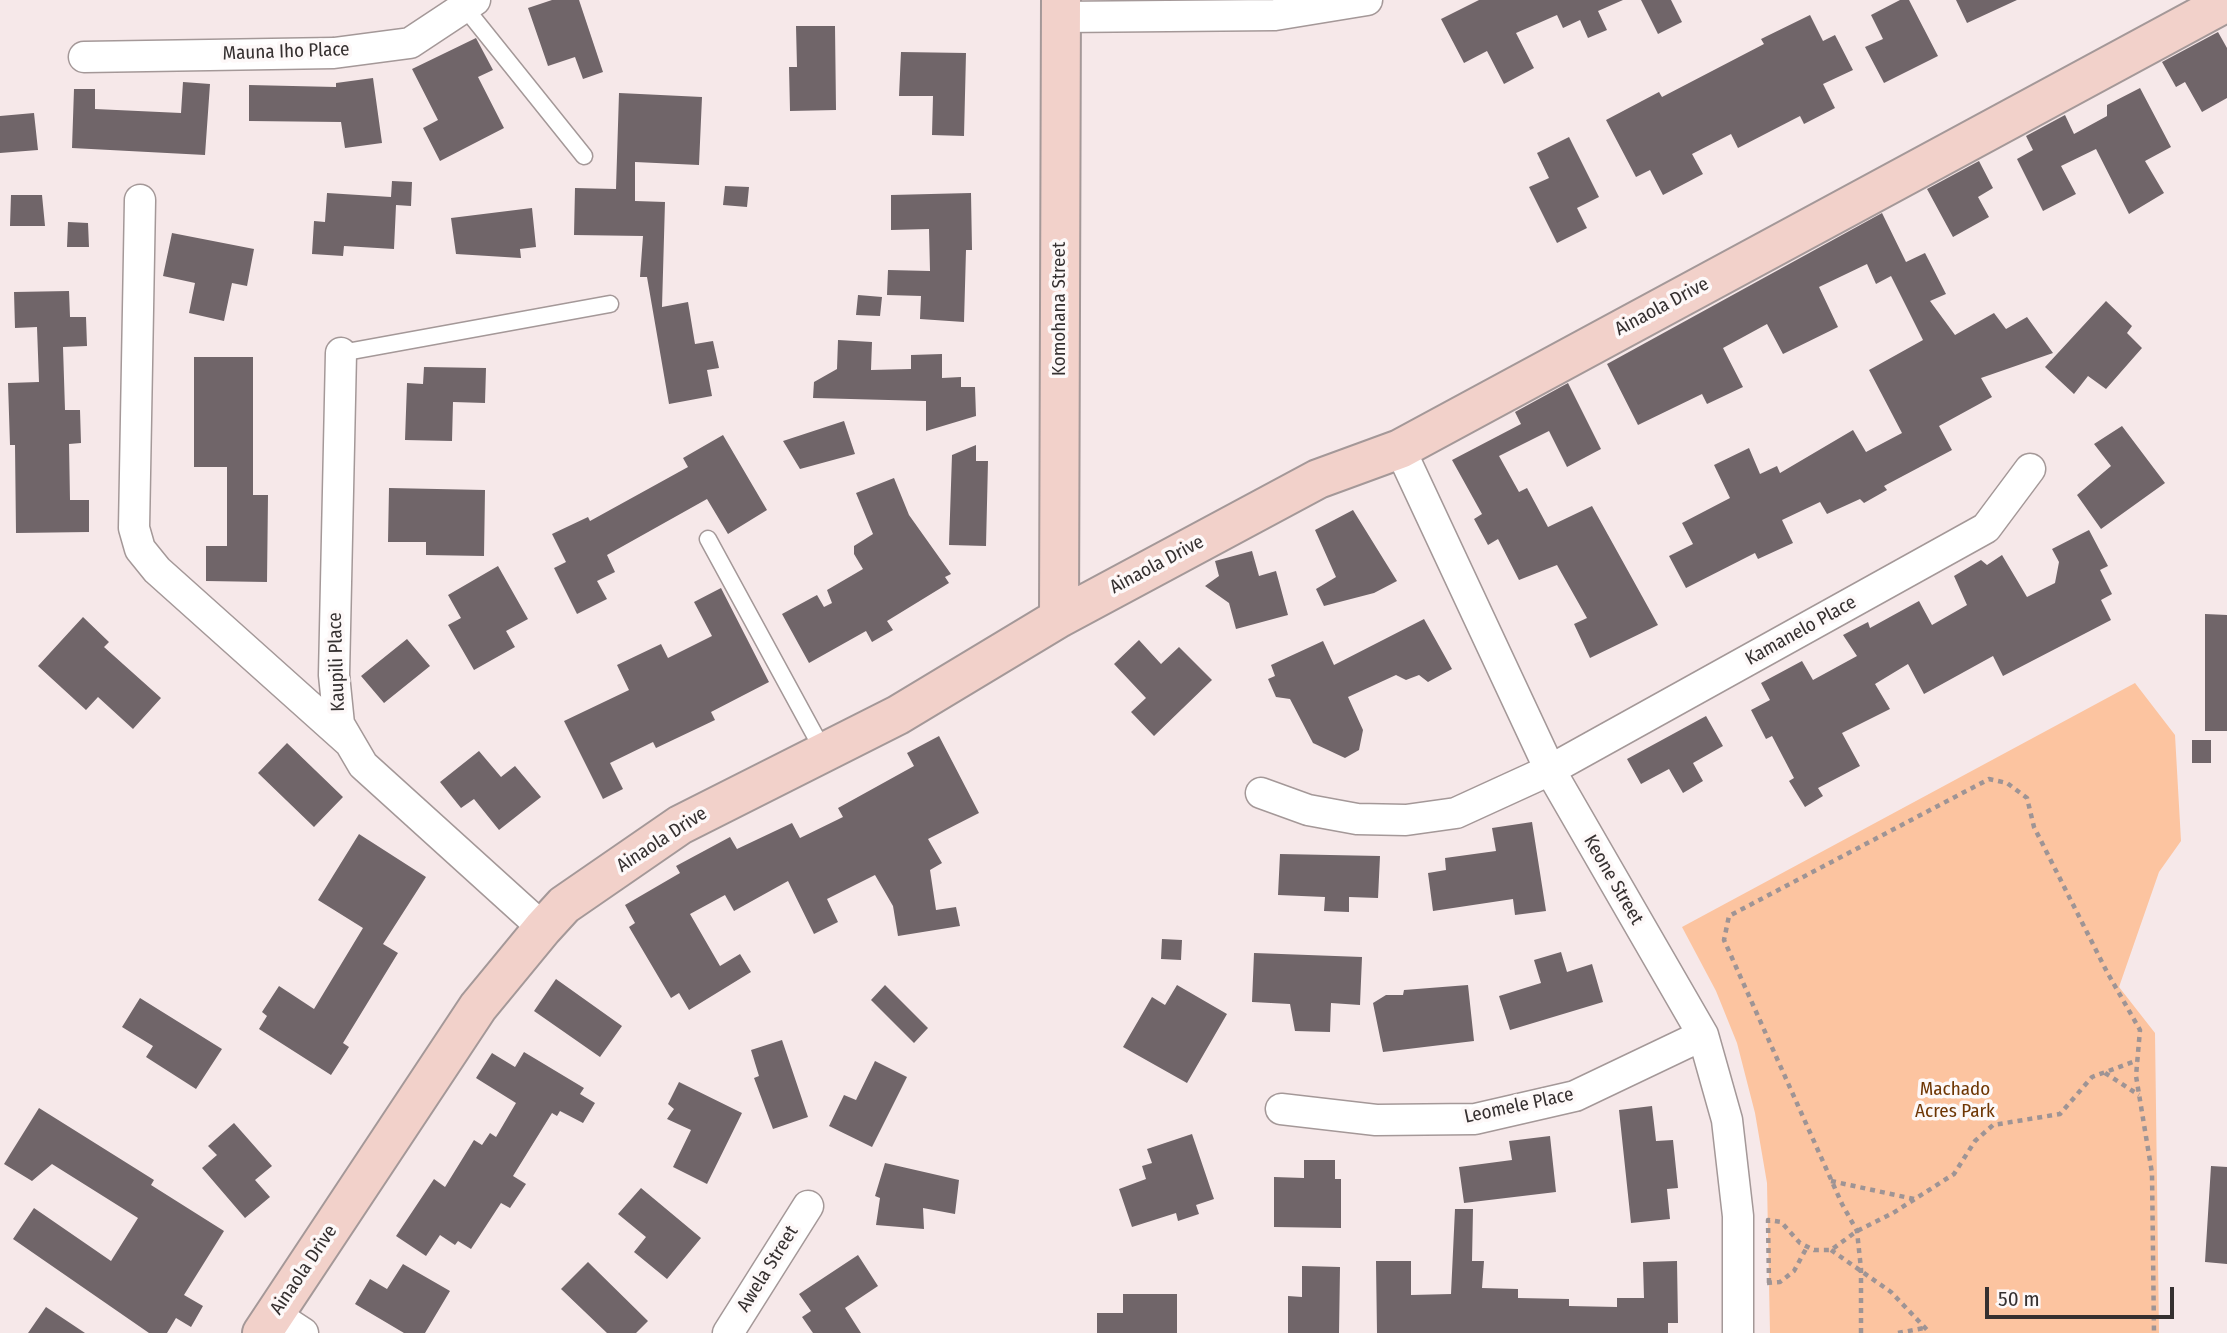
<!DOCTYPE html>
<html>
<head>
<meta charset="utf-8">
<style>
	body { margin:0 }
	#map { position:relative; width:2227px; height:1333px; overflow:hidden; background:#f6e8e9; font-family:"Fira Sans Condensed",sans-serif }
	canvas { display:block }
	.scale { position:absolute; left:1985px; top:1287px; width:189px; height:32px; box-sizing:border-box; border:4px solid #353030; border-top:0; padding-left:9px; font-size:21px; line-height:24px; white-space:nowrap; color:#353030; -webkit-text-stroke:5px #fdf8f8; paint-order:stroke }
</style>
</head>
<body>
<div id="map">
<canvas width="2227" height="1333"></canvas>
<div class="scale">50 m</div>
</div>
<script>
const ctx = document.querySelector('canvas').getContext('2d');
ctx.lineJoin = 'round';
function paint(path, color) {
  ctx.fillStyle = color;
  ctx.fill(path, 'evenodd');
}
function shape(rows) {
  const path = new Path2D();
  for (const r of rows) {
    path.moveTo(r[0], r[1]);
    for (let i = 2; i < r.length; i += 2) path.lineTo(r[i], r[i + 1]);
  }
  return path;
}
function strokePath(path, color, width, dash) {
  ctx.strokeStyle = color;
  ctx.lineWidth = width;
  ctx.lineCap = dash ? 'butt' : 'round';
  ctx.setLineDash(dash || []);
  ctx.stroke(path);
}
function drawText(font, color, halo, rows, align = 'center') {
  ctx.font = font + ' "Fira Sans Condensed",sans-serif';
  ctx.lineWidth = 7;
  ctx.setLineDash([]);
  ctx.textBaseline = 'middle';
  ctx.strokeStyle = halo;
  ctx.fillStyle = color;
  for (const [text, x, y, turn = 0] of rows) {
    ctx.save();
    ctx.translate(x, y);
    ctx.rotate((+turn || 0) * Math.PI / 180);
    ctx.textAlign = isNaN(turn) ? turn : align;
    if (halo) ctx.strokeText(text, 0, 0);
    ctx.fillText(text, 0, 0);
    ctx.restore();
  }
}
paint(shape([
	[2135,683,2175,735,2181,841,2159,872,2119,987,2155,1033,2159,1333,1770,1333,1767,1183,1755,1113,1737,1043,1716,991,1682,927]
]), '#fcc4a0');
paint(shape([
	[552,0,579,0,603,72,583,79,575,57,548,66,528,8],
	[1479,0,1623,0,1598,11,1607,30,1588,38,1580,20,1563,28,1557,15,1516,33,1534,68,1504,84,1487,51,1464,63,1441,19],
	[1641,0,1671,0,1682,22,1658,34],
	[1900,0,1909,0,1938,56,1884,83,1865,47,1883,39,1871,15],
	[1956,0,2017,0,1967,23],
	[1810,15,1823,41,1835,35,1853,70,1823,84,1835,108,1804,124,1800,116,1738,148,1731,134,1692,154,1703,174,1663,195,1650,170,1636,177,1606,120,1659,92,1662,97,1764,44,1761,39],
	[796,26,835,26,836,110,790,111,789,67,797,67],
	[2218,32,2227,48,2227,98,2202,112,2185,82,2176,87,2162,62],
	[476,38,493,70,478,77,504,128,440,161,423,128,438,120,412,69],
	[901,52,966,53,964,136,932,135,933,96,899,96],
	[373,78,382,143,345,148,341,122,249,121,249,85,336,87,336,83],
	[183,82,210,84,205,155,72,148,74,89,95,89,95,109,181,113],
	[2140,88,2171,147,2145,161,2164,193,2129,214,2096,149,2061,166,2076,194,2043,211,2017,159,2033,150,2026,136,2065,115,2074,134,2107,116,2107,105],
	[619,93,702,97,699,165,635,162,635,201,665,202,662,307,688,302,695,344,713,341,719,368,707,370,712,396,669,404,647,277,640,277,643,236,574,235,575,188,616,189],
	[34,113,38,150,0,153,0,116],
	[1569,137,1599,197,1577,208,1587,228,1557,243,1529,187,1549,178,1537,153],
	[1979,161,1993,188,1978,197,1989,217,1953,237,1927,189],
	[392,181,412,182,411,206,396,205,394,249,344,246,343,256,312,254,314,221,325,222,327,193,391,197],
	[725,186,749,187,747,207,723,205],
	[971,193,972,250,966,250,964,322,920,319,921,296,887,295,888,270,930,271,929,229,891,230,891,195],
	[11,195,42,195,45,226,10,226],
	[532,208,536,247,520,249,521,258,456,254,451,218],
	[1882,213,1906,262,1925,253,1946,294,1930,301,1955,335,1994,313,2006,329,2027,317,2053,353,1981,378,1992,397,1939,426,1952,450,1884,486,1887,490,1864,503,1860,499,1827,514,1820,502,1782,520,1793,543,1758,559,1755,553,1686,588,1669,556,1693,544,1682,523,1730,498,1714,465,1749,448,1760,474,1777,466,1780,473,1853,430,1866,452,1902,433,1869,370,1923,340,1891,276,1876,284,1867,264,1819,287,1838,327,1783,354,1767,324,1723,348,1743,387,1707,404,1702,394,1638,425,1607,364],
	[68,222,88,223,89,247,67,247],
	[172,233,254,249,247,286,232,283,224,321,189,313,195,283,163,276],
	[69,291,70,317,86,317,87,346,63,347,65,410,80,410,81,443,69,444,70,500,89,500,89,532,16,533,15,445,10,445,8,383,39,382,37,327,15,328,14,292],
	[858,295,882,297,880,316,856,315],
	[2106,301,2132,326,2127,333,2142,348,2106,389,2088,376,2074,394,2045,367],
	[838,340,872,342,871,370,911,369,911,355,942,354,942,378,961,377,961,387,975,387,976,416,926,431,926,401,813,398,814,382,837,369],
	[194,357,253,357,253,495,268,495,267,582,206,581,206,546,227,546,227,467,194,467],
	[424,367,486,368,485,403,453,402,452,441,405,440,407,383,423,384],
	[1568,383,1601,449,1567,467,1549,431,1499,456,1519,492,1527,488,1548,527,1592,506,1658,625,1590,658,1574,624,1587,618,1557,565,1519,580,1498,539,1488,545,1474,519,1482,514,1452,460,1521,424,1515,412],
	[844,421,855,454,800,469,783,441],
	[2122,426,2165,483,2101,529,2077,495,2111,466,2094,444],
	[723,435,767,510,728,534,707,499,607,555,615,572,597,581,607,599,577,614,554,568,566,562,552,534,588,517,590,521,688,467,683,458],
	[976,445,976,461,988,461,986,546,949,545,952,455],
	[894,478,909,515,951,574,945,577,949,583,887,621,893,630,872,642,866,631,809,663,782,614,817,595,824,607,832,603,827,590,863,569,854,554,854,546,873,534,856,493],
	[389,488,485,490,484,556,426,555,426,542,388,542],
	[1353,510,1397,581,1374,593,1324,606,1316,589,1336,577,1315,530],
	[2089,530,2108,566,2100,570,2112,594,2101,600,2111,620,2003,676,1993,656,1924,694,1908,664,1875,684,1890,709,1842,733,1860,766,1818,788,1823,796,1805,807,1789,781,1794,778,1772,736,1766,739,1751,710,1770,700,1761,683,1802,661,1813,680,1857,656,1843,635,1868,622,1870,628,1919,601,1932,625,1967,605,1954,576,1981,560,1987,565,2002,555,2027,597,2055,583,2059,562,2052,549],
	[1252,551,1259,576,1276,571,1288,615,1236,629,1229,603,1205,586,1219,576,1215,561],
	[498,566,528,619,506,631,515,647,474,670,448,625,461,618,448,595],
	[721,588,769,682,711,712,715,720,656,748,653,742,610,763,623,789,603,799,564,721,629,690,617,665,661,644,668,658,712,636,694,602],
	[2205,614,2227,615,2227,731,2205,731],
	[83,617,109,642,104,647,161,698,133,729,98,697,86,710,38,666],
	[1424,619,1452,669,1428,682,1419,675,1406,680,1396,675,1348,697,1363,730,1359,750,1345,758,1313,743,1290,699,1276,697,1268,679,1275,676,1271,665,1323,641,1334,665],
	[407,639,430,666,384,703,361,676],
	[1139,640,1161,664,1179,647,1212,680,1154,736,1131,712,1146,698,1114,664],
	[1706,716,1723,746,1693,763,1703,781,1683,793,1669,769,1641,784,1627,759],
	[939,736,979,813,928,839,942,863,930,870,936,910,956,907,960,926,898,936,893,906,875,875,827,899,838,922,814,934,788,881,734,911,725,895,690,914,720,966,740,954,751,972,689,1010,679,993,671,998,629,927,635,923,625,905,680,873,676,866,730,837,737,849,792,823,800,838,843,817,838,808,914,766,907,753],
	[2192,740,2211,740,2211,763,2192,763],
	[287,743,343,797,314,827,258,773],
	[479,751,501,777,515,766,541,797,499,830,474,799,461,808,440,782],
	[1532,822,1546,911,1515,915,1513,899,1433,911,1428,873,1446,870,1445,858,1496,851,1492,828],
	[359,834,426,877,383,944,398,953,343,1043,349,1047,331,1075,259,1029,267,1016,262,1012,279,986,314,1009,363,928,318,900],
	[1280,854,1380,856,1378,898,1349,897,1349,912,1324,911,1325,897,1278,895],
	[1162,939,1182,940,1181,960,1161,959],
	[1561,952,1567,972,1592,964,1603,1002,1510,1030,1499,996,1541,983,1534,960],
	[1254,953,1362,957,1360,1005,1331,1003,1330,1032,1295,1031,1290,1004,1252,1002],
	[556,979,622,1026,600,1057,534,1011],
	[885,985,928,1028,914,1043,871,1000],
	[1177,985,1227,1014,1187,1083,1123,1047,1152,997,1165,1005],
	[1468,985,1474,1041,1383,1052,1373,1003,1386,995,1403,995,1404,990],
	[140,998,222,1049,196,1089,146,1057,153,1046,122,1027],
	[782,1040,808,1117,773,1129,754,1078,759,1076,751,1050],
	[524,1052,584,1088,580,1094,595,1103,583,1123,560,1111,557,1116,552,1113,513,1176,526,1184,510,1208,501,1203,471,1249,458,1241,455,1245,440,1235,426,1256,396,1236,434,1179,445,1187,474,1140,482,1145,490,1133,496,1137,516,1103,476,1078,492,1053,515,1067],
	[875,1061,907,1077,872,1147,829,1126,844,1095,856,1100],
	[679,1082,742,1113,707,1184,673,1167,691,1130,667,1119,674,1109,668,1104],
	[1652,1106,1656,1141,1673,1140,1678,1188,1667,1189,1670,1219,1631,1223,1619,1110],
	[39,1108,154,1180,151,1185,224,1231,184,1295,203,1306,191,1327,176,1318,167,1333,149,1333,13,1239,34,1208,111,1261,138,1218,52,1164,32,1181,4,1164],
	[234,1123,272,1166,255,1180,270,1197,245,1218,202,1168,217,1155,208,1146],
	[1192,1134,1214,1199,1196,1205,1199,1214,1178,1221,1176,1213,1132,1227,1119,1189,1146,1179,1142,1166,1152,1163,1147,1149],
	[1550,1136,1556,1192,1464,1203,1459,1167,1512,1160,1509,1141],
	[1304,1160,1335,1160,1335,1179,1341,1179,1341,1228,1274,1227,1274,1177,1304,1178],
	[885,1163,959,1180,955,1214,923,1208,924,1229,876,1225,880,1198,875,1196],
	[2211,1166,2227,1167,2227,1264,2205,1262],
	[641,1188,701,1238,667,1279,634,1252,646,1237,618,1214],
	[1455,1209,1473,1209,1472,1261,1484,1261,1482,1288,1518,1289,1518,1298,1569,1299,1569,1306,1617,1307,1617,1298,1644,1298,1643,1262,1677,1261,1678,1323,1668,1323,1668,1333,1377,1333,1376,1261,1411,1261,1411,1295,1451,1294],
	[858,1255,878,1286,845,1308,861,1333,813,1333,802,1317,811,1311,799,1294],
	[588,1262,648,1321,636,1333,607,1333,561,1289],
	[403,1264,450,1291,425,1333,404,1333,355,1304,370,1279,387,1289],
	[1302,1266,1340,1267,1339,1333,1288,1333,1288,1296,1302,1297],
	[1123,1294,1177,1294,1177,1333,1097,1333,1097,1313,1123,1313],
	[46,1307,85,1333,28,1333]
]), '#706569');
const lane = shape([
	[466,9,584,156],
	[341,353,610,304],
	[708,539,824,752]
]);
const street = shape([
	[1061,17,1275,15,1367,0],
	[84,57,334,53,410,43,475,0],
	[140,200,134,528,140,549,157,570,348,741],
	[341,353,334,675,339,724,363,765,543,928],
	[1400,449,1550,770,1703,1035,1727,1120,1738,1216,1738,1333],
	[1261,793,1308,810,1357,819,1406,820,1456,813,1550,770,1986,528,2030,469],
	[1281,1109,1376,1120,1475,1119,1575,1096,1703,1035],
	[274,1314,303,1333],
	[728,1333,808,1206]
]);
const secondary = shape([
	[1059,618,1061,0],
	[262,1333,478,1007,543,928,564,905,680,825,898,715,1059,618,1318,479,1400,449,2227,2]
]);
strokePath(lane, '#a49898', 19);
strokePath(street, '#a49898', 33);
strokePath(secondary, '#a49898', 42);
strokePath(shape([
	[2105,1073,2139,1095],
	[1831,1181,1914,1199],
	[1831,1250,1891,1292,1930,1333],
	[1767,1283,1780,1282,1794,1271,1807,1247],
	[1769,1283,1768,1220,1781,1222,1800,1243,1814,1250,1831,1250,1857,1231,1893,1213,1954,1174,1975,1141,1993,1125,2060,1114,2092,1077,2138,1060],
	[1861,1333,1861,1269,1857,1231,1842,1204,1724,940,1729,916,1989,779,2007,783,2027,798,2034,827,2107,972,2140,1030,2136,1076,2152,1173,2154,1333],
	[1898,1333,1924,1328]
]), '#9e9495', 4.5, [5, 5]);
strokePath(lane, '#fff', 16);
strokePath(street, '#fff', 30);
strokePath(secondary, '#f2d1ca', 38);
drawText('19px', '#353030', '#fdf8f8', [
	["Mauna Iho Place",286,52,-2],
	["Ainaola Drive",1662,307,-28],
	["Komohana Street",1060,309,-90],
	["Ainaola Drive",1157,565,-28],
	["Kamanelo Place",1801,631,-29],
	["Kaupili Place",337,662,-92],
	["Ainaola Drive",662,840,-33],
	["Keone Street",1613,880,60],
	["Leomele Place",1519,1106,-12],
	["Awela Street",768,1269,-58],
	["Ainaola Drive",304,1270,-56]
]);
drawText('19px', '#6e3604', '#fdf8f8', [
	["Machado",1955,1090],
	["Acres Park",1955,1112]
]);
</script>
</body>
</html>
